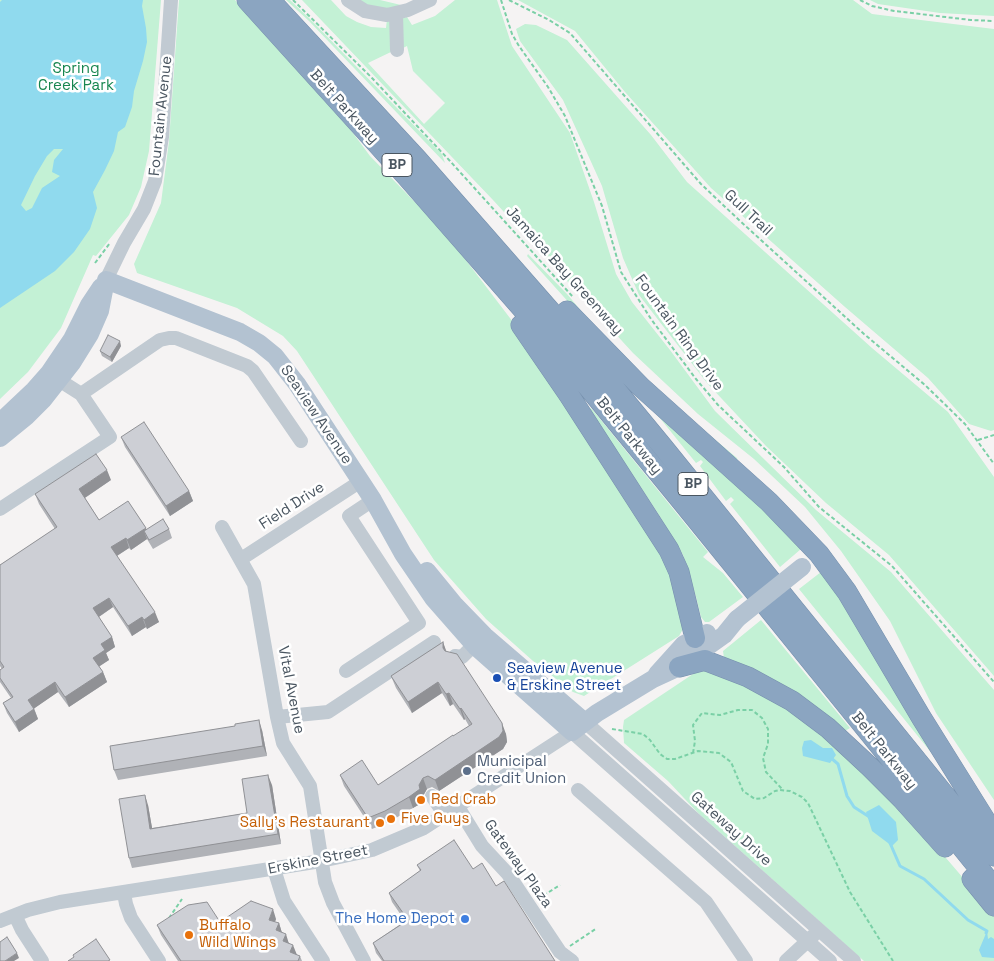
<!DOCTYPE html>
<html>
<head>
<meta charset="utf-8">
<style>
	body { margin:0 }
	canvas { display:block; background:#f5f3f3 }
</style>
</head>
<body>
<canvas width="994" height="961"></canvas>
<script>
const ctx = document.querySelector('canvas').getContext('2d');
ctx.lineJoin = 'round';
function paint(path, color) {
  ctx.fillStyle = color;
  ctx.fill(path, 'evenodd');
}
function shape(rows) {
  const path = new Path2D();
  for (const r of rows) {
    path.moveTo(r[0], r[1]);
    for (let i = 2; i < r.length; i += 2) path.lineTo(r[i], r[i + 1]);
  }
  return path;
}
function strokePath(path, color, width, dash) {
  ctx.strokeStyle = color;
  ctx.lineWidth = width;
  ctx.lineCap = dash ? 'butt' : 'round';
  ctx.setLineDash(dash || []);
  ctx.stroke(path);
}
function drawText(font, color, halo, rows, align = 'center') {
  ctx.font = font + ' "Space Grotesk",sans-serif';
  ctx.lineWidth = 5;
  ctx.setLineDash([]);
  ctx.textBaseline = 'middle';
  ctx.strokeStyle = halo;
  ctx.fillStyle = color;
  for (const [text, x, y, turn = 0] of rows) {
    ctx.save();
    ctx.translate(x, y);
    ctx.rotate((+turn || 0) * Math.PI / 180);
    ctx.textAlign = isNaN(turn) ? turn : align;
    if (halo) ctx.strokeText(text, 0, 0);
    ctx.fillText(text, 0, 0);
    ctx.restore();
  }
}
paint(shape([
	[0,0,161,0,149,151,141,187,129,215,96,256,93,255,61,328,28,372,0,399],
	[179,0,235,0,327,98,370,156,446,234,516,326,658,542,674,580,683,629,679,636,584,696,573,692,533,661,486,619,434,560,297,351,283,336,237,308,137,273,134,264,161,203,169,141],
	[286,0,290,0,309,18,442,154,445,163,309,21],
	[302,0,331,0,346,16,357,22,371,27,386,28,387,19,390,21,393,51,368,63,424,124,445,103,413,71,407,46,403,48,402,18,407,17,412,25,435,16,455,0,497,0,512,46,570,133,594,202,616,274,632,302,670,350,715,411,816,510,891,572,994,690,994,800,936,713,890,621,841,551,805,507,754,459,698,414,633,353,493,200],
	[355,0,380,0,401,5,403,7,377,10],
	[518,0,853,0,872,14,994,29,994,430,991,431,969,424,928,378,845,307,711,188,625,92,575,31],
	[870,0,994,0,994,16,940,13,878,4],
	[525,24,536,25,567,40,651,135,687,182,872,348,948,412,994,477,994,676,889,555,826,503,766,446,707,383,639,295,623,258,602,186,563,100,520,41,516,29],
	[528,254,567,294,613,349,676,407,737,458,738,462,686,419,639,376,599,336,527,256],
	[635,387,761,502,801,549,780,567,730,504,734,500,731,497,726,501,700,466,703,462,701,460,696,463],
	[588,407,592,409,708,552,703,557,723,573,743,597,709,622,705,622,701,617,696,597,683,555,657,512],
	[821,572,823,572,938,761,799,589],
	[761,620,850,728,845,731,724,658,723,651],
	[707,666,794,708,886,788,994,914,994,961,864,961,698,813,668,781,624,743,623,727,624,720,699,670]
]), '#c3f1d5');
paint(shape([
	[2,0,143,0,142,6,146,28,147,42,143,61,134,91,132,107,125,127,118,132,114,151,105,170,93,192,97,208,90,229,74,252,55,271,0,308,0,2],
	[54,149,63,149,54,160,52,172,60,176,42,188,32,208,26,211,21,205,35,176,47,156],
	[811,740,823,748,832,748,836,755,830,763,803,756,802,748,804,741],
	[879,805,896,822,898,840,892,846,872,831,866,812],
	[987,931,988,939,991,937,994,939,994,958,982,957,979,950]
]), '#90daee');
strokePath(shape([
	[831,758,838,764,847,796,854,807,871,818],
	[890,843,900,866,924,879,968,920,987,931,986,933]
]), '#90daee', 3);
const highway = shape([
	[247,0,406,176,547,337,683,503,994,887],
	[270,0,418,160,560,322,663,447,994,856],
	[567,311,641,387,769,502,819,554,847,592,921,717,994,834],
	[521,325,569,395,669,550,679,572,695,638],
	[679,667,705,660,709,662,748,677,792,701,828,728,870,767,902,799,945,847],
	[972,879,994,906]
]);
strokePath(highway, '#7690ad', 21);
strokePath(shape([
	[293,0,372,78,450,161,573,297],
	[501,0,512,34,519,46,548,87,565,116,602,206,621,272,651,319,696,379,718,405,784,467,819,507,892,566,994,682],
	[509,0,549,20,570,33,701,184,739,220,864,334,925,385,965,424,994,464],
	[860,0,872,6,894,11,971,20,994,21],
	[95,263,110,243],
	[978,440,994,435],
	[612,729,643,734,650,740,660,754,667,759,675,759,698,751,719,753,731,762,743,791,755,799,764,798,775,791,780,790,790,791,802,797,808,803,850,892,893,961],
	[693,753,695,741,693,725,702,713,720,715,738,710,752,710,762,718,768,729,768,744,763,758,766,772,783,790],
	[538,899,560,885],
	[169,918,182,899],
	[570,946,597,928]
]), '#7ad0a6', 2, [4, 2.5]);
strokePath(shape([
	[348,0,365,11,387,15,408,10,430,0],
	[396,14,397,50],
	[106,280,124,243,144,209,155,181,162,137,171,0],
	[81,394,160,340,169,338,176,338,247,366,253,371,301,441],
	[0,509,110,437,81,394,51,375],
	[222,527,254,584,277,717,283,743,310,786,325,882,333,903,364,961],
	[241,559,361,481],
	[455,656,462,657,474,645],
	[346,671,419,623,349,516,373,500],
	[277,717,328,712,434,642],
	[585,722,854,961],
	[578,790,706,902,746,961],
	[432,796,445,815],
	[458,807,482,846,508,874,560,952,572,961],
	[274,869,284,901,323,961],
	[124,893,126,904,131,918,159,961],
	[15,915,22,930,42,961],
	[0,921,28,910,60,902,321,861,372,850,424,828,572,732,830,961],
	[786,961,813,936]
]), '#c1cad2', 14);
strokePath(shape([
	[106,280,240,332,259,343,275,356,297,384,373,500,403,554,433,598,476,647,572,732,597,713,653,679,679,667,724,635,737,619],
	[0,422,34,390,49,373,72,339,89,305,101,287],
	[0,438,27,416,43,400,72,363,90,334,100,311,106,280],
	[427,571,454,604,485,636,585,722],
	[657,674,684,644,707,633]
]), '#b3c2d1', 18);
strokePath(highway, '#8ba5c1', 20);
strokePath(shape([
	[737,619,802,567]
]), '#b3c2d1', 18);
paint(shape([
	[121,346,112,362,102,356,100,351],
	[121,437,189,491,193,501,170,516,125,447],
	[111,480,85,498,99,520,146,530,169,529,172,538,153,549,147,539,131,550,129,548,117,556,159,622,147,629,146,627,132,636,113,607,99,617,112,637,115,647,106,653,109,660,99,666,103,672,107,682,69,707,58,692,34,708,38,719,19,732,7,713,3,703,11,698,0,682,0,670,2,669,0,666,0,565,55,529,39,504,35,494],
	[443,642,446,652,506,734,507,742,503,749,439,791,432,787,427,789,423,796,425,801,389,822,372,829,344,786,340,775,378,785,469,726,465,719,464,720,453,704,450,706,442,693,412,713,396,688,391,676],
	[262,730,267,756,118,780,114,770],
	[272,785,281,844,132,868,129,858,148,805,152,828,247,813],
	[417,865,473,869,496,886,555,961,382,961,376,953,373,943,405,921,392,902,389,893,420,871],
	[276,919,275,922,279,923,282,933,297,955,300,956,302,961,178,961,161,935,157,925]
]), '#b0b2b7');
paint(shape([
	[120,341,121,346,112,362,110,357],
	[107,470,111,480,83,499,79,489],
	[189,491,193,501,170,516,166,506],
	[146,528,149,538,144,531,147,539,131,550,127,540],
	[126,538,129,548,115,557,111,547],
	[109,598,113,607,97,618,93,608],
	[155,612,159,622,147,629,144,620],
	[142,617,146,627,132,636,128,626],
	[112,637,115,647,106,653,109,660,97,668,93,658,101,644],
	[443,642,447,653,443,648],
	[103,672,107,682,69,707,65,697],
	[55,682,58,692,32,710,28,700],
	[438,682,442,693,412,713,408,702],
	[449,693,453,704,450,706,446,694],
	[461,708,465,719,464,720,460,709],
	[34,709,38,719,19,732,15,722],
	[259,720,262,730,267,756,263,746],
	[502,723,506,734,507,742,503,749,439,791,435,780],
	[268,775,272,785,281,844,278,834],
	[423,778,427,789,423,796,425,801,413,808,409,797,419,785],
	[145,795,148,805,154,839,150,829],
	[273,909,276,919,272,929,269,920],
	[279,923,282,933,276,930],
	[286,934,289,944,283,941],
	[293,945,297,955,290,952],
	[17,953,19,958,14,961,5,961]
]), '#909195');
const building = shape([
	[108,335,120,341,110,357,100,351,108,335],
	[144,422,189,491,166,506,121,437,144,422],
	[96,454,107,470,79,489,99,520,128,501,146,528,127,540,126,538,111,547,155,612,144,620,142,617,128,626,109,598,93,608,112,637,101,644,105,650,93,658,103,672,65,697,55,682,28,700,34,709,15,722,3,703,13,697,0,678,0,670,4,667,0,661,0,565,57,527,35,494,96,454],
	[163,519,169,529,149,540,144,531,163,519],
	[443,642,443,648,445,651,457,654,502,723,503,731,499,737,435,780,428,776,423,778,419,785,420,789,409,797,385,811,368,818,340,775,362,760,378,785,453,735,453,736,472,724,461,708,460,709,449,693,446,694,438,682,408,702,391,676,443,642],
	[259,720,263,746,114,770,110,746,235,726,235,724,259,720],
	[268,775,278,834,129,858,119,799,145,795,150,829,247,813,242,779,268,775],
	[454,840,473,869,482,863,496,886,504,881,555,961,384,961,373,943,408,920,389,893,421,870,417,865,454,840],
	[251,901,273,909,269,920,279,923,276,930,286,934,283,941,293,945,290,952,300,956,298,961,181,961,157,925,188,905,207,902,220,922,251,901],
	[7,937,17,953,5,961,0,961,0,942,7,937],
	[96,939,110,960,108,961,68,961,74,957,73,955,96,939]
]);
paint(building, '#cdcfd5');
strokePath(building, '#909195', 1);
for (const [x, y, r, color] of [
	[497,678,5,"#1a4fb4"],
	[467,771,5,"#5c6f8a"],
	[421,800,5,"#e8710a"],
	[391,819,5,"#e8710a"],
	[380,823,5,"#e8710a"],
	[465,919,5,"#3f7fe0"],
	[189,935,5,"#e8710a"]
]) {
  const dot = new Path2D();
  dot.arc(x, y, r, 0, 2 * Math.PI);
  ctx.fillStyle = color;
  ctx.fill(dot);
  strokePath(dot, '#fff', 2);
}
for (const [x, y, w] of [
	[397,165,30],
	[693,484,30]
]) {
  const box = new Path2D();
  box.roundRect(x - w / 2, y - 11.5, w, 23, 4);
  ctx.fillStyle = '#fff';
  ctx.fill(box);
  strokePath(box, '#4a5661', 1);
}
drawText('bold 14px', '#4a5661', null, [
	["BP",397,165],
	["BP",693,484]
]);
drawText('15px', '#17864f', '#fff', [
	["Spring",76,69],
	["Creek Park",76,86]
]);
drawText('15px', '#4a5661', '#fff', [
	["Belt Parkway",344,107,48],
	["Fountain Avenue",161,116,-84],
	["Gull Trail",748,213,43],
	["Jamaica Bay Greenway",564,271,48],
	["Fountain Ring Drive",679,333,54],
	["Seaview Avenue",316,415,56],
	["Belt Parkway",629,436,51],
	["Field Drive",292,506,-33],
	["Vital Avenue",291,690,79],
	["Belt Parkway",884,751,51],
	["Gateway Drive",731,829,42],
	["Erskine Street",318,860,-11],
	["Gateway Plaza",518,864,54]
]);
drawText('15px', '#164399', '#fff', [
	["Seaview Avenue",507,669],
	["& Erskine Street",507,686]
], 'left');
drawText('15px', '#4e5e75', '#fff', [
	["Municipal",477,762],
	["Credit Union",477,779]
], 'left');
drawText('15px', '#c56008', '#fff', [
	["Red Crab",431,800],
	["Five Guys",401,819],
	["Sally's Restaurant",370,823,"right"],
	["Buffalo",199,926],
	["Wild Wings",199,943]
], 'left');
drawText('15px', '#366cbe', '#fff', [
	["The Home Depot",455,919]
], 'right');
</script>
</body>
</html>
